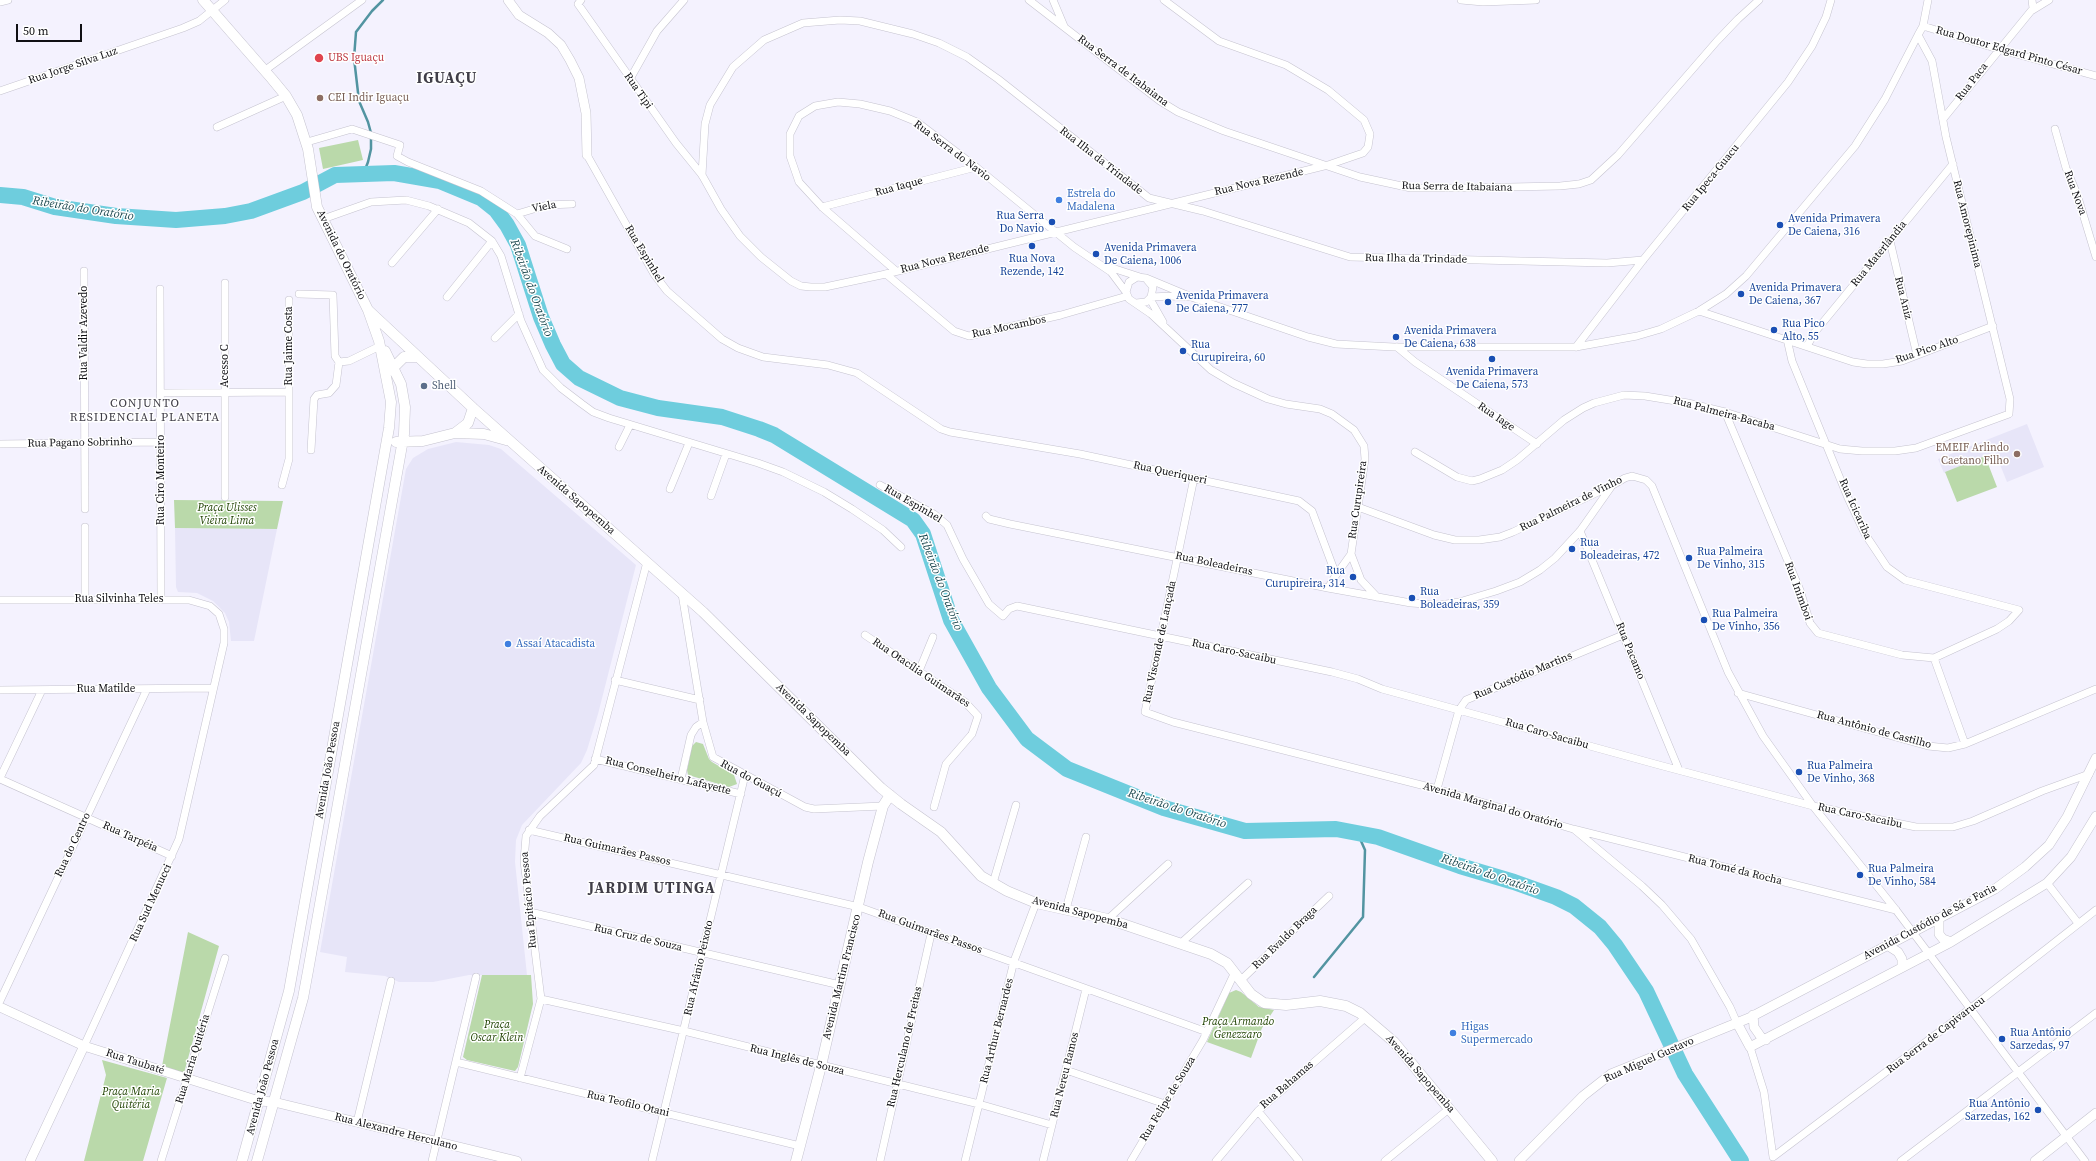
<!DOCTYPE html>
<html>
<head>
<meta charset="utf-8">
<style>
	body { margin:0 }
	#map { position:relative; width:2096px; height:1161px; overflow:hidden; background:#f4f2fe; font-family:"Source Serif 4",serif }
	canvas { display:block }
	.scale { position:absolute; left:16px; top:24px; width:66px; height:18px; box-sizing:border-box; border:2px solid #101014; border-top:0; padding-left:5px; font-size:12px; line-height:14px; white-space:nowrap; color:#101014; -webkit-text-stroke:3px #fff; paint-order:stroke }
</style>
</head>
<body>
<div id="map">
<canvas width="2096" height="1161"></canvas>
<div class="scale">50 m</div>
</div>
<script>
const ctx = document.querySelector('canvas').getContext('2d');
ctx.lineJoin = 'round';
function paint(path, color) {
  ctx.fillStyle = color;
  ctx.fill(path, 'evenodd');
}
function shape(rows) {
  const path = new Path2D();
  for (const r of rows) {
    path.moveTo(r[0], r[1]);
    for (let i = 2; i < r.length; i += 2) path.lineTo(r[i], r[i + 1]);
  }
  return path;
}
function strokePath(path, color, width, dash) {
  ctx.strokeStyle = color;
  ctx.lineWidth = width;
  ctx.lineCap = dash ? 'butt' : 'round';
  ctx.setLineDash(dash || []);
  ctx.stroke(path);
}
function drawText(font, color, halo, rows, align = 'center') {
  ctx.font = font + ' "Source Serif 4",serif';
  ctx.lineWidth = 3;
  ctx.setLineDash([]);
  ctx.textBaseline = 'middle';
  ctx.strokeStyle = halo;
  ctx.fillStyle = color;
  for (const [text, x, y, turn = 0] of rows) {
    ctx.save();
    ctx.translate(x, y);
    ctx.rotate((+turn || 0) * Math.PI / 180);
    ctx.textAlign = isNaN(turn) ? turn : align;
    if (halo) ctx.strokeText(text, 0, 0);
    ctx.fillText(text, 0, 0);
    ctx.restore();
  }
}
paint(shape([
	[2027,424,2044,467,2007,482,1995,452,1944,473,1938,459],
	[456,442,489,445,501,449,636,565,598,714,587,750,581,763,522,825,516,840,515,862,527,975,469,975,433,982,399,982,385,976,345,972,347,957,320,952,406,469,413,458,428,449],
	[175,528,277,529,254,641,231,641,229,622,225,613,213,601,197,593,178,592,176,587]
]), '#e7e5f8');
paint(shape([
	[358,140,363,160,323,169,319,148],
	[1985,456,1997,487,1957,502,1945,472],
	[174,500,283,501,277,529,175,528],
	[696,742,703,744,709,759,712,762,734,775,737,784,729,787,688,775,687,770,692,746],
	[188,932,219,946,184,1073,162,1066],
	[482,975,531,975,533,1004,518,1067,515,1071,467,1060,463,1057],
	[1236,990,1241,992,1259,1007,1274,1010,1262,1028,1251,1058,1207,1042,1229,993],
	[102,1060,167,1078,143,1161,84,1161,106,1075]
]), '#bad9aa');
strokePath(shape([
	[363,175,368,162,371,149,371,133,368,122,359,101,354,58,356,32,372,11,383,0],
	[1314,977,1363,917,1365,850,1357,832]
]), '#5294a1', 2.5);
strokePath(shape([
	[0,195,23,197,55,207,116,216,176,220,225,216,251,211,303,192,335,175,394,173,440,181,481,198,496,210,507,225,518,245,541,317,553,345,563,364,579,378,620,398,658,408,722,417,759,429,774,435,913,520,923,534,951,620,989,688,1027,739,1067,769,1164,808,1245,831,1336,829,1378,837,1460,866,1514,882,1556,897,1574,906,1600,927,1615,945,1646,991,1685,1074,1741,1161]
]), '#6ecddd', 16);
const minor = shape([
	[581,0,578,4,676,143,702,175,721,209,740,236,761,257,791,281,801,286,811,287,825,287,886,274,1328,165,1363,153,1368,147,1370,134,1364,120,1328,90,1286,65,1219,41,1164,0],
	[1029,0,1160,101,1178,112,1224,131,1360,177,1411,188,1459,188,1560,186,1579,184,1591,180,1618,155,1717,41,1738,19,1759,0],
	[1053,0,1064,26],
	[1461,0,1483,2,1536,0],
	[2032,0,2033,8],
	[0,2,8,0],
	[1923,26,1998,49,2096,76],
	[264,71,362,0],
	[630,79,657,31,684,0],
	[0,91,183,28,199,21,225,0],
	[1943,119,2031,11,2049,0],
	[217,127,286,96],
	[2055,129,2066,168,2077,194,2096,257],
	[307,142,352,129,400,145,397,156,408,162,481,191,517,214,535,236,567,249],
	[587,155,654,274,667,291,722,339,738,348,763,357,828,365,857,373,941,429,950,432,1080,454,1299,501,1312,511,1336,575,1328,588],
	[702,175,705,124,710,105,733,67,764,40,803,23,840,20,860,21,913,34,939,43,967,57,998,79,1149,198,1203,211,1350,257,1607,263,1643,260],
	[822,207,976,167],
	[517,214,547,205,572,204],
	[323,219,371,202,406,200,429,206,469,223,492,241,501,256,521,321,543,370,561,388,582,404,593,412,609,418,758,463,783,472,824,492,852,509,883,530,901,547],
	[1890,241,1917,355],
	[392,263,438,209],
	[1106,266,1140,277],
	[84,271,85,509],
	[896,271,822,207,799,182,790,156,790,134,799,116,815,106,838,102,860,104,890,111,917,122,976,167,1074,247,1111,272,1126,292],
	[886,274,954,331,969,336,1061,315,1127,296],
	[225,283,225,497],
	[160,289,161,600],
	[299,294,333,295,335,356,339,362,349,361,380,346],
	[447,297,492,241],
	[1151,297,1172,296,1188,297],
	[1150,299,1163,322],
	[1136,303,1146,302,1151,297,1153,287,1147,280],
	[1699,311,1853,362,1867,364,1883,364,1902,361,1993,326],
	[495,338,519,314],
	[1807,346,1815,332,1953,164],
	[1397,347,1415,362,1537,444],
	[1576,347,1643,260,1788,82,1812,46,1826,17,1831,0],
	[160,393,289,392],
	[1725,412,1800,590,1810,623,1818,633,1902,655,1934,658,1997,629,2009,621,2019,610,1905,580,1887,567,1865,534,1848,498,1792,361,1787,339],
	[0,444,161,442],
	[619,447,630,425],
	[311,450,314,399,317,395,329,393,336,385,339,362],
	[1415,452,1457,477,1472,481,1480,479,1502,470,1517,460,1564,420,1583,408,1594,403,1624,395,1645,396,1688,403,1725,412,1840,449,1862,451,1895,451,1916,448,2009,414,2010,399,1946,137,1932,61,1918,35],
	[1194,478,1145,712,1173,722,1437,789,1573,829,1896,910],
	[282,485,289,459,289,300],
	[880,485,934,514,947,525,963,559,989,604,1003,616,1009,609,1017,606,1332,672,1358,679,1382,689,1659,765,1813,806,1916,827,1953,827,1973,821,2042,791,2089,774],
	[670,489,689,443],
	[711,496,726,454],
	[1358,507,1434,535,1455,540,1479,540,1500,537,1513,532,1611,486,1625,478,1632,476,1646,480,1652,486,1728,672,1763,736,1813,806,1896,910,2085,1161],
	[986,516,989,519,1010,524,1328,588,1411,603,1440,605,1459,602,1496,591,1520,582,1540,570,1555,558,1580,531,1611,487],
	[85,527,85,599],
	[1580,531,1679,770],
	[1336,575,1351,554],
	[682,594,703,722,713,757,805,807,814,809,883,806],
	[1377,597,1361,580,1351,554,1365,459,1364,446,1354,430,1332,414,1320,409,1286,404,1268,399,1233,383,1211,370,1151,314,1129,299,1126,292,1129,282,1137,277,1146,278,1194,298,1308,337,1336,344,1394,347,1576,347,1637,336,1661,329,1699,311,1726,294,1746,276,1855,146,1885,99,1918,35,1923,26,1928,0],
	[0,600,189,600,210,606,219,614,224,629,224,643,179,839,84,1046],
	[865,635,965,702,978,716,972,734,946,764,934,807],
	[1934,658,1965,744],
	[919,671,933,637],
	[615,680,700,700],
	[0,690,212,688],
	[1738,693,1928,746,1948,748,1965,744,2096,689],
	[595,759,741,794],
	[0,778,42,690],
	[0,779,172,856],
	[681,779,691,735,696,727,703,722],
	[1437,789,1459,710,1466,700,1623,635],
	[529,830,859,907,1207,1032],
	[1575,830,1642,886,1662,905,1691,939,1730,1007,1737,1023],
	[993,883,1016,805],
	[2047,883,2078,923],
	[1066,909,1086,837],
	[530,912,840,985],
	[1108,919,1168,864],
	[1181,943,1248,883],
	[1241,980,1329,896],
	[541,999,684,1031,979,1104,1052,1125],
	[0,1001,147,689],
	[1750,1047,1764,1092,1773,1157,1971,1008,2096,910],
	[456,1062,800,1146],
	[1066,1070,1165,1104],
	[520,1078,541,999,524,861,526,836,540,816,594,765,647,562],
	[1258,1111,1299,1161],
	[357,1122,391,981],
	[161,1161,225,958],
	[432,1161,476,977],
	[652,1161,745,775],
	[880,1161,931,934],
	[965,1161,1014,961,1036,903],
	[1043,1161,1086,989],
	[1131,1161,1203,1040,1235,972],
	[1216,1161,1258,1111,1366,1017],
	[1385,1161,1450,1108],
	[1901,1161,2096,1013]
]);
const tertiary = shape([
	[508,0,519,15,548,33,561,45,570,60,579,78,586,113,587,155],
	[1939,918,1939,934,1943,939,1951,942],
	[1887,945,1898,952,1902,959,1902,967],
	[0,1007,84,1046,259,1101,274,1102,517,1161],
	[1753,1015,1754,1027,1761,1037,1766,1040],
	[1737,1023,1750,1047,1951,942,2047,883,2071,857,2096,816],
	[30,1161,84,1046],
	[1519,1161,1583,1096,1611,1074,1749,1018,1995,889,2025,867,2049,845,2067,817,2096,758],
	[2035,1161,2096,1113]
]);
const secondary = shape([
	[203,0,272,79,286,96,297,115,308,149,317,207,368,310,379,341,391,402,389,428,289,991,242,1161],
	[368,310,473,408,703,612,881,788,901,804,941,832,981,876,1007,891,1036,903,1108,919,1211,954,1227,963,1251,994,1264,1003,1286,1005,1320,1001,1346,1006,1360,1013,1394,1042,1492,1161],
	[390,371,404,357,418,357],
	[455,433,468,423,473,408],
	[396,442,423,441,455,433,484,434,506,440],
	[257,1161,303,998,308,971,404,434,405,407,401,384,385,351],
	[796,1161,821,1066,868,862,883,806,890,795]
]);
strokePath(minor, '#c5c3cf', 8);
strokePath(tertiary, '#c5c3cf', 10);
strokePath(secondary, '#c5c3cf', 11);
strokePath(minor, '#fff', 7);
strokePath(tertiary, '#fff', 9);
strokePath(secondary, '#fff', 10);
for (const [x, y, r, color] of [
	[319,58,5,"#e0444e"],
	[320,98,4,"#8d6e63"],
	[1059,200,4,"#3f7fe0"],
	[1052,222,4,"#1a4fb4"],
	[1780,225,4,"#1a4fb4"],
	[1032,246,4,"#1a4fb4"],
	[1096,254,4,"#1a4fb4"],
	[1741,294,4,"#1a4fb4"],
	[1168,302,4,"#1a4fb4"],
	[1774,330,4,"#1a4fb4"],
	[1396,337,4,"#1a4fb4"],
	[1183,351,4,"#1a4fb4"],
	[1492,359,4,"#1a4fb4"],
	[424,386,4,"#5c6f8a"],
	[2017,454,4,"#8d6e63"],
	[1572,549,4,"#1a4fb4"],
	[1689,558,4,"#1a4fb4"],
	[1353,577,4,"#1a4fb4"],
	[1412,598,4,"#1a4fb4"],
	[1704,620,4,"#1a4fb4"],
	[508,644,4,"#3f7fe0"],
	[1799,772,4,"#1a4fb4"],
	[1860,875,4,"#1a4fb4"],
	[1453,1033,4,"#3f7fe0"],
	[2002,1039,4,"#1a4fb4"],
	[2038,1110,4,"#1a4fb4"]
]) {
  const dot = new Path2D();
  dot.arc(x, y, r, 0, 2 * Math.PI);
  ctx.fillStyle = color;
  ctx.fill(dot);
  strokePath(dot, '#fff', 1.5);
}
drawText('11px', '#101014', '#fff', [
	["Rua Doutor Edgard Pinto César",2009,51,16],
	["Rua Jorge Silva Luz",73,66,-19],
	["Rua Serra de Itabaiana",1123,71,37],
	["Rua Paca",1972,82,-52],
	["Rua Tipi",638,91,55],
	["Rua Serra do Navio",952,151,37],
	["Rua Ilha da Trindade",1101,161,38],
	["Rua Ipeca-Guacu",1711,178,-51],
	["Rua Nova Rezende",1259,182,-13],
	["Rua Iaque",899,187,-15],
	["Rua Serra de Itabaiana",1457,187,1],
	["Rua Nova",2075,193,70],
	["Viela",544,207,-11],
	["Rua Amorepinima",1967,224,76],
	["Rua Espinhel",644,254,59],
	["Rua Materlândia",1879,254,-51],
	["Avenida do Oratório",341,255,64],
	["Rua Nova Rezende",945,259,-14],
	["Rua Ilha da Trindade",1416,259,1],
	["Rua Aniz",1903,298,76],
	["Rua Mocambos",1009,327,-12],
	["Rua Valdir Azevedo",84,333,-90],
	["Rua Jaime Costa",289,346,-90],
	["Rua Pico Alto",1927,350,-19],
	["Acesso C",225,366,-90],
	["Rua Palmeira-Bacaba",1724,414,15],
	["Rua Iage",1496,417,34],
	["Rua Pagano Sobrinho",80,443,-1],
	["Rua Queriqueri",1170,473,12],
	["Rua Ciro Monteiro",161,480,-90],
	["Avenida Sapopemba",576,500,41],
	["Rua Curupireira",1358,500,-82],
	["Rua Espinhel",913,504,30],
	["Rua Palmeira de Vinho",1571,504,-26],
	["Rua Icicariba",1855,509,66],
	["Rua Boleadeiras",1214,564,12],
	["Rua Inimboi",1798,591,70],
	["Rua Silvinha Teles",119,599],
	["Rua Visconde de Lançada",1160,642,-78],
	["Rua Pacamo",1630,651,68],
	["Rua Caro-Sacaibu",1234,652,12],
	["Rua Otacília Guimarães",921,673,34],
	["Rua Custódio Martins",1523,676,-23],
	["Rua Matilde",106,689],
	["Avenida Sapopemba",813,720,44],
	["Rua Antônio de Castilho",1874,730,15],
	["Rua Caro-Sacaibu",1547,734,16],
	["Avenida João Pessoa",328,770,-80],
	["Rua Conselheiro Lafayette",668,776,14],
	["Rua do Guaçú",751,779,28],
	["Avenida Marginal do Oratório",1493,806,16],
	["Rua Caro-Sacaibu",1860,816,12],
	["Rua Tarpéia",130,837,24],
	["Rua do Centro",73,845,-65],
	["Rua Guimarães Passos",617,850,13],
	["Rua Tomé da Rocha",1735,870,14],
	["Rua Epitácio Pessoa",529,900,-95],
	["Rua Sud Menucci",151,903,-65],
	["Avenida Sapopemba",1080,913,15],
	["Avenida Custódio de Sá e Faria",1930,922,-28],
	["Rua Guimarães Passos",930,932,20],
	["Rua Cruz de Souza",638,938,13],
	["Rua Evaldo Braga",1285,938,-44],
	["Rua Afrânio Peixoto",699,968,-77],
	["Avenida Martim Francisco",842,977,-76],
	["Rua Arthur Bernardes",997,1031,-76],
	["Rua Serra de Capivarucu",1936,1035,-37],
	["Rua Herculano de Freitas",905,1047,-77],
	["Rua Maria Quitéria",193,1059,-73],
	["Rua Inglês de Souza",797,1060,14],
	["Rua Miguel Gustavo",1649,1060,-24],
	["Rua Taubaté",135,1062,18],
	["Avenida Sapopemba",1420,1074,49],
	["Rua Nereu Ramos",1065,1075,-76],
	["Rua Bahamas",1287,1085,-41],
	["Avenida João Pessoa",263,1087,-75],
	["Rua Felipe de Souza",1168,1099,-59],
	["Rua Teofilo Otani",628,1104,13],
	["Rua Alexandre Herculano",396,1132,14]
]);
drawText('11px', '#be3a42', '#fff', [
	["UBS Iguaçu",328,58]
], 'left');
drawText('11px', '#785e54', '#fff', [
	["CEI Indir Iguaçu",328,98],
	["EMEIF Arlindo",2009,448,"right"],
	["Caetano Filho",2009,461,"right"]
], 'left');
drawText('11px', '#366cbe', '#fff', [
	["Estrela do",1067,194],
	["Madalena",1067,207],
	["Assaí Atacadista",516,644],
	["Higas",1461,1027],
	["Supermercado",1461,1040]
], 'left');
drawText('11px', '#164399', '#fff', [
	["Rua Serra",1044,216,"right"],
	["Do Navio",1044,229,"right"],
	["Avenida Primavera",1788,219],
	["De Caiena, 316",1788,232],
	["Avenida Primavera",1104,248],
	["De Caiena, 1006",1104,261],
	["Rua Nova",1032,259,"center"],
	["Rezende, 142",1032,272,"center"],
	["Avenida Primavera",1749,288],
	["De Caiena, 367",1749,301],
	["Avenida Primavera",1176,296],
	["De Caiena, 777",1176,309],
	["Rua Pico",1782,324],
	["Alto, 55",1782,337],
	["Avenida Primavera",1404,331],
	["De Caiena, 638",1404,344],
	["Rua",1191,345],
	["Curupireira, 60",1191,358],
	["Avenida Primavera",1492,372,"center"],
	["De Caiena, 573",1492,385,"center"],
	["Rua",1580,543],
	["Boleadeiras, 472",1580,556],
	["Rua Palmeira",1697,552],
	["De Vinho, 315",1697,565],
	["Rua",1345,571,"right"],
	["Curupireira, 314",1345,584,"right"],
	["Rua",1420,592],
	["Boleadeiras, 359",1420,605],
	["Rua Palmeira",1712,614],
	["De Vinho, 356",1712,627],
	["Rua Palmeira",1807,766],
	["De Vinho, 368",1807,779],
	["Rua Palmeira",1868,869],
	["De Vinho, 584",1868,882],
	["Rua Antônio",2010,1033],
	["Sarzedas, 97",2010,1046],
	["Rua Antônio",2030,1104,"right"],
	["Sarzedas, 162",2030,1117,"right"]
], 'left');
drawText('11px', '#4e5e75', '#fff', [
	["Shell",432,386]
], 'left');
drawText('italic 11px', '#204302', '#fff', [
	["Praça Ulisses",227,508],
	["Vieira Lima",227,521],
	["Praça Armando",1238,1022],
	["Genezzaro",1238,1035],
	["Praça",497,1025],
	["Oscar Klein",497,1038],
	["Praça Maria",131,1092],
	["Quitéria",131,1105]
]);
drawText('italic 12px', '#1b474e', '#fff', [
	["Ribeirão do Oratório",83,209,9],
	["Ribeirão do Oratório",531,288,70],
	["Ribeirão do Oratório",940,582,69],
	["Ribeirão do Oratório",1177,809,18],
	["Ribeirão do Oratório",1490,875,19]
]);
ctx.letterSpacing = '1px';
drawText('12px', '#403e48', '#fff', [
	["CONJUNTO",145,404],
	["RESIDENCIAL PLANETA",145,418]
]);
ctx.letterSpacing = '0px';
ctx.letterSpacing = '1px';
drawText('bold 15px', '#403e48', '#fff', [
	["IGUAÇU",447,79],
	["JARDIM UTINGA",652,889]
]);
ctx.letterSpacing = '0px';
</script>
</body>
</html>
